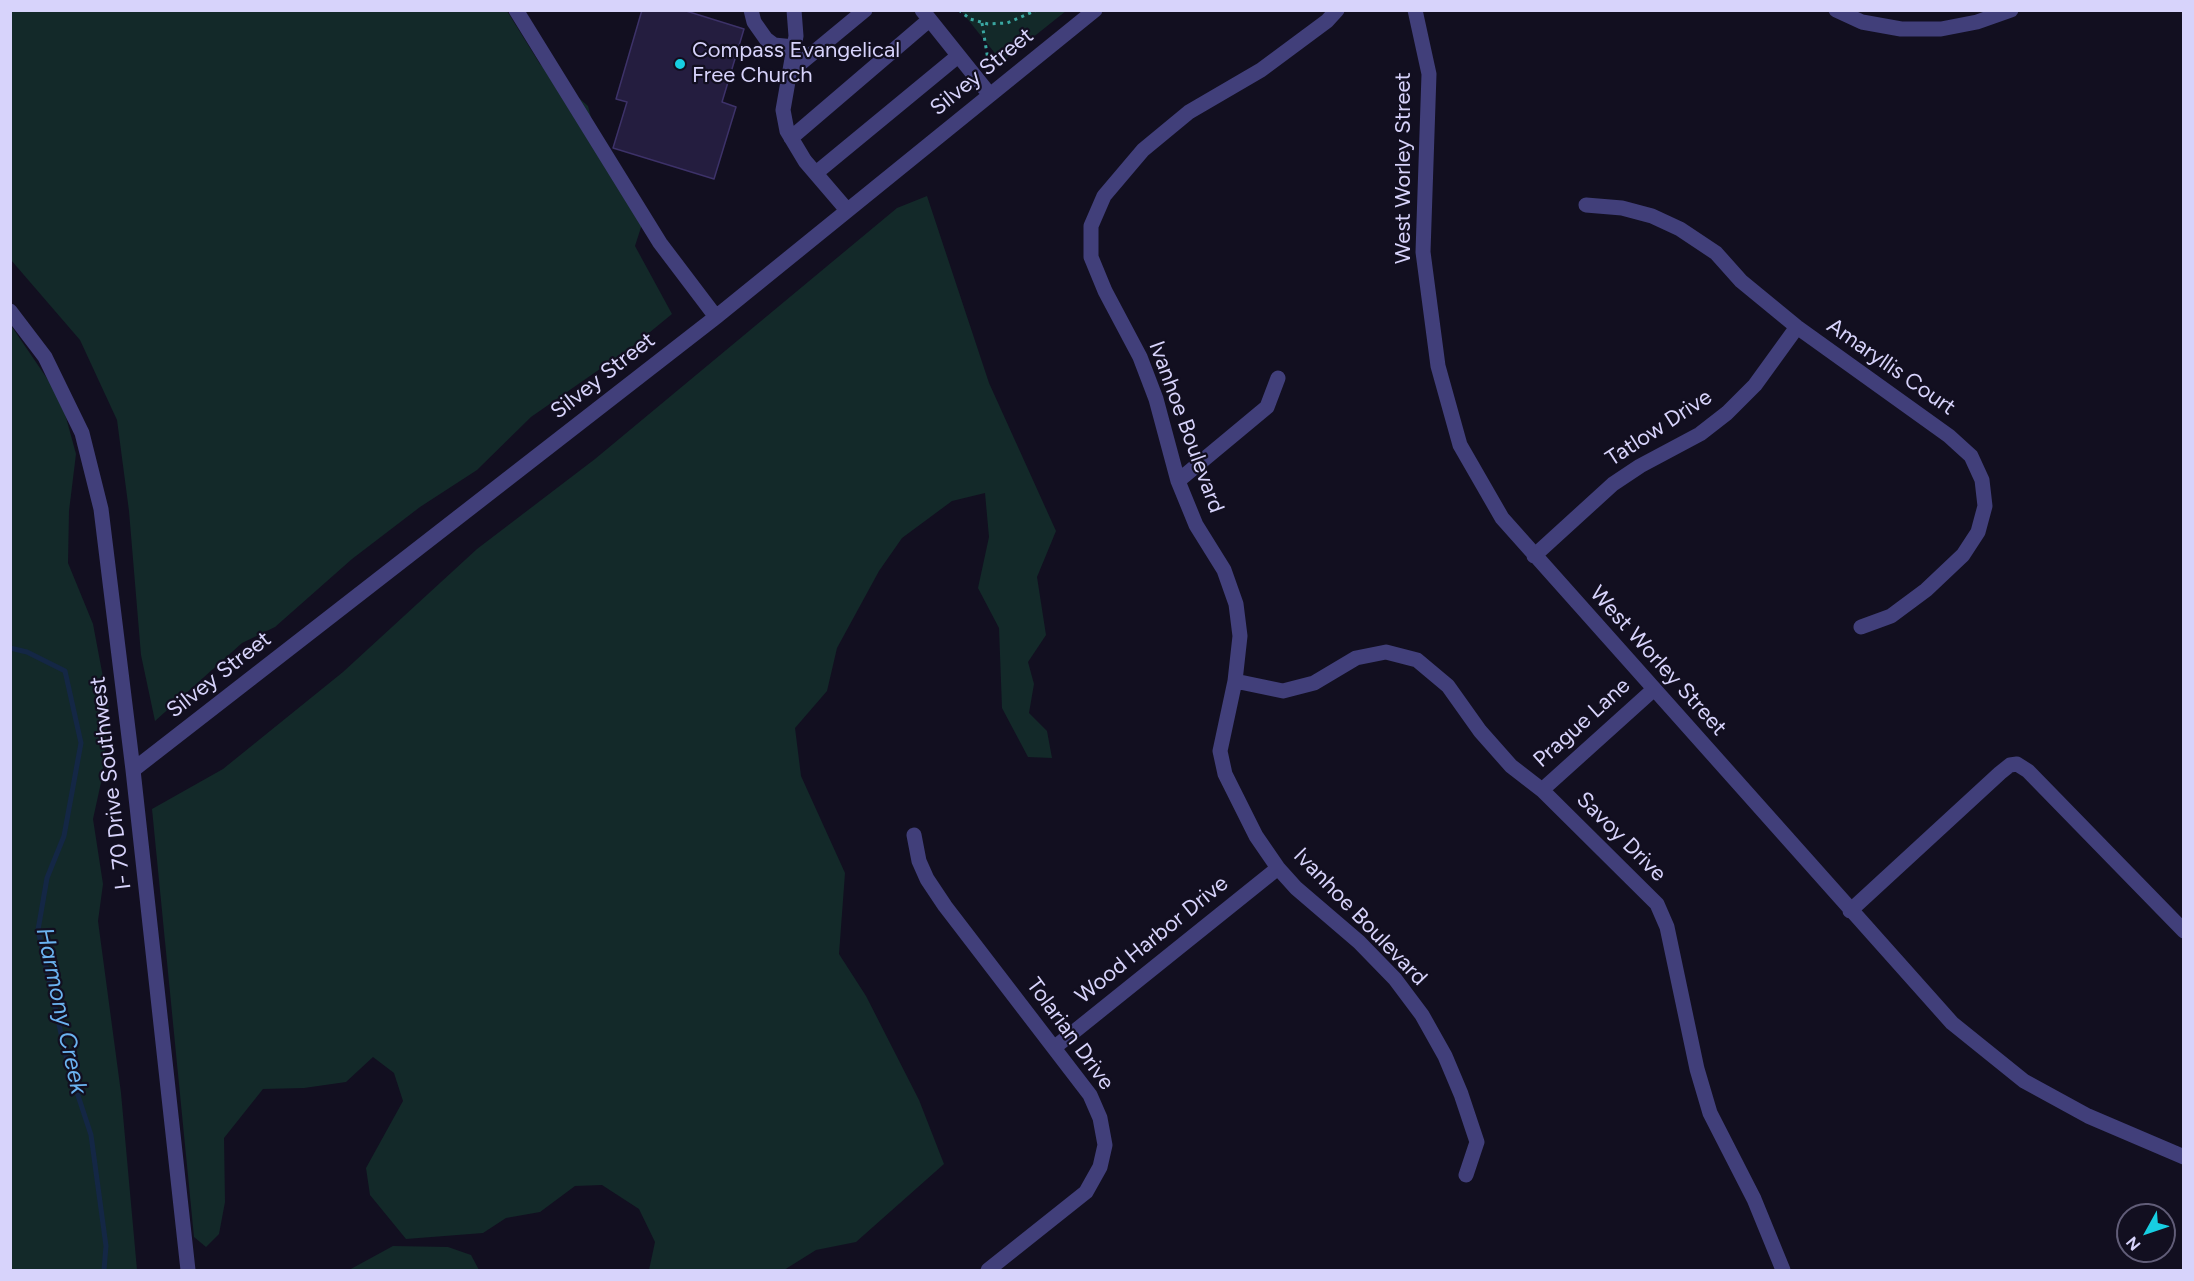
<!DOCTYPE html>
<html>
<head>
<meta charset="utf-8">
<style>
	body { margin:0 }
	#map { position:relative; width:2194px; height:1281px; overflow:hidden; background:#120f20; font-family:Figtree,sans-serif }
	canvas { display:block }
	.frame { position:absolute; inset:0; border:12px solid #d7d3fb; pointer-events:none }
	.north { position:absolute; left:2116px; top:1203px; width:60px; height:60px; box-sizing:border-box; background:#120f20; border:2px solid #615d78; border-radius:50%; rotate:230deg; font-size:16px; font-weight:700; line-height:24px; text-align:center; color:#d7d3fb }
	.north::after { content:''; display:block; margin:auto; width:21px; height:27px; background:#17cee2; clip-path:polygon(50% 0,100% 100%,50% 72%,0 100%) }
</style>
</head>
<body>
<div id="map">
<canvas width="2194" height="1281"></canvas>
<div class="frame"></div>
<div class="north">N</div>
</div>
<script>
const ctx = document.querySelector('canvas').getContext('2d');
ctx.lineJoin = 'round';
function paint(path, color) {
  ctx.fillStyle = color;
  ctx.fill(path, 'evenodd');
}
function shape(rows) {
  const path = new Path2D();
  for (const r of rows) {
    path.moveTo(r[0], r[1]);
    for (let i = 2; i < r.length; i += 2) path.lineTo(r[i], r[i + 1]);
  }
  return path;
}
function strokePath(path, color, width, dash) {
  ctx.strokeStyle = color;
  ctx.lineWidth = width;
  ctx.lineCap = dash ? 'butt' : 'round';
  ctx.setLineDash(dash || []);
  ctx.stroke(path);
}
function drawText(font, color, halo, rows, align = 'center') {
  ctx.font = font + ' Figtree,sans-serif';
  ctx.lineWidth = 4.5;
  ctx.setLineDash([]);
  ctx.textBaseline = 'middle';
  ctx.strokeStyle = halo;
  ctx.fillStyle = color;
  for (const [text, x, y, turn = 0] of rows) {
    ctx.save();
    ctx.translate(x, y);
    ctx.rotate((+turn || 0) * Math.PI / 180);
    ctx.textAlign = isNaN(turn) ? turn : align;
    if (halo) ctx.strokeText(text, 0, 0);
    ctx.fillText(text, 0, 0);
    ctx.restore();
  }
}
paint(shape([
	[10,11,507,11,540,64,588,106,601,156,644,218,635,246,672,314,633,346,531,417,477,470,420,507,352,559,275,627,242,643,155,721,141,655,129,511,117,420,80,340,11,260],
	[961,11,1066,11,1002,62],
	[927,196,989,383,1056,531,1037,577,1046,635,1028,662,1034,684,1029,713,1047,731,1052,758,1028,757,1002,708,999,628,978,588,989,537,985,493,952,501,902,538,879,571,837,648,827,691,795,728,801,776,845,873,839,954,866,996,919,1100,944,1164,856,1242,816,1250,784,1270,649,1270,655,1242,639,1209,602,1185,575,1186,540,1212,506,1218,483,1233,406,1239,370,1195,366,1168,403,1101,394,1073,373,1057,346,1082,304,1088,263,1089,224,1138,225,1202,219,1234,206,1247,194,1237,152,809,223,769,343,672,477,549,595,459,897,208],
	[10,324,61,399,76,454,69,511,68,563,93,624,109,709,102,778,93,819,103,884,98,921,121,1093,137,1270,11,1270],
	[393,1246,448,1247,471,1255,479,1270,349,1270]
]), '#132929');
strokePath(shape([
	[10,648,27,652,65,671,81,743,64,836,47,878,38,930,68,1065,91,1135,106,1246,104,1270]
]), '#142745', 5);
const building = shape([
	[642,10,683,10,744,29,722,102,736,107,714,179,613,148,627,102,616,99,642,10]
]);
paint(building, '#241d3f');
strokePath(building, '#3d3269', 1.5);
strokePath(shape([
	[959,10,970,19,988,24,1007,23,1037,10],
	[982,23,988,60,986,65]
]), '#3aa7a1', 3, [3, 4.5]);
strokePath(shape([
	[516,10,660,243,716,317],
	[751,10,754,22,766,39,774,45,794,47],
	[794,10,796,36,783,110,787,131,805,161,847,210],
	[922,10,990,95],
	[1337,10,1327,21,1261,70,1189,112,1143,150,1104,196,1091,226,1091,257,1105,291,1140,357,1156,399,1178,481,1196,525,1224,570,1236,604,1240,636,1235,681,1220,751,1225,774,1256,836,1278,868,1296,888,1359,942,1395,979,1422,1015,1445,1056,1461,1094,1477,1142,1466,1175],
	[1415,10,1429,74,1423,252,1438,366,1460,445,1502,518,1952,1023,2024,1081,2088,1116,2184,1157],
	[1836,10,1862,22,1901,29,1941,29,1977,22,2011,10],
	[790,72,865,10],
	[791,138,929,20],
	[816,173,958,56],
	[1586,205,1622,208,1652,216,1680,229,1716,253,1741,281,1797,327,1949,436,1971,456,1982,480,1985,506,1978,532,1963,555,1926,590,1891,616,1861,627],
	[10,311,45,357,82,433,101,509,133,770,188,1270],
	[1178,481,1267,407,1278,378],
	[1534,556,1613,484,1640,466,1700,434,1727,413,1755,385,1797,327],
	[1235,681,1283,691,1314,683,1356,658,1386,652,1417,660,1448,686,1480,731,1511,766,1542,790,1657,904,1667,927,1697,1069,1710,1113,1754,1199,1783,1270],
	[133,770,716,317,1095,10],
	[1542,790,1653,690],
	[914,835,919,861,927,879,945,906,1090,1095,1100,1118,1105,1145,1100,1167,1086,1192,988,1270],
	[1850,911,2000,773,2010,765,2017,764,2028,771,2184,931],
	[1055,1047,1278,868]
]), '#413f7a', 15);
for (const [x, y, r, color] of [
	[680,64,6,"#17cee2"]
]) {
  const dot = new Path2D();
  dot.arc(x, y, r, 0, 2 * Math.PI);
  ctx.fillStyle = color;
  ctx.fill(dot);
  strokePath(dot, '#120f20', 2);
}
drawText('22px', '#d7d3fb', '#120f20', [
	["Compass Evangelical",692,51],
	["Free Church",692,76]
], 'left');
drawText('22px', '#d7d3fb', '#120f20', [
	["Silvey Street",982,72,-39],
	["West Worley Street",1404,168,-90],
	["Amaryllis Court",1891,367,35],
	["Silvey Street",603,376,-38],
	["Ivanhoe Boulevard",1186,427,70],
	["Tatlow Drive",1659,428,-33],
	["West Worley Street",1658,661,48],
	["Silvey Street",219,675,-38],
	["Prague Lane",1582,723,-42],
	["I- 70 Drive Southwest",111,783,-97],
	["Savoy Drive",1621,837,45],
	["Ivanhoe Boulevard",1360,917,46],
	["Wood Harbor Drive",1152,940,-39],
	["Tolarian Drive",1070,1034,54]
]);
drawText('italic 24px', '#6bb3f0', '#120f20', [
	["Harmony Creek",61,1011,78]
]);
</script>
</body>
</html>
